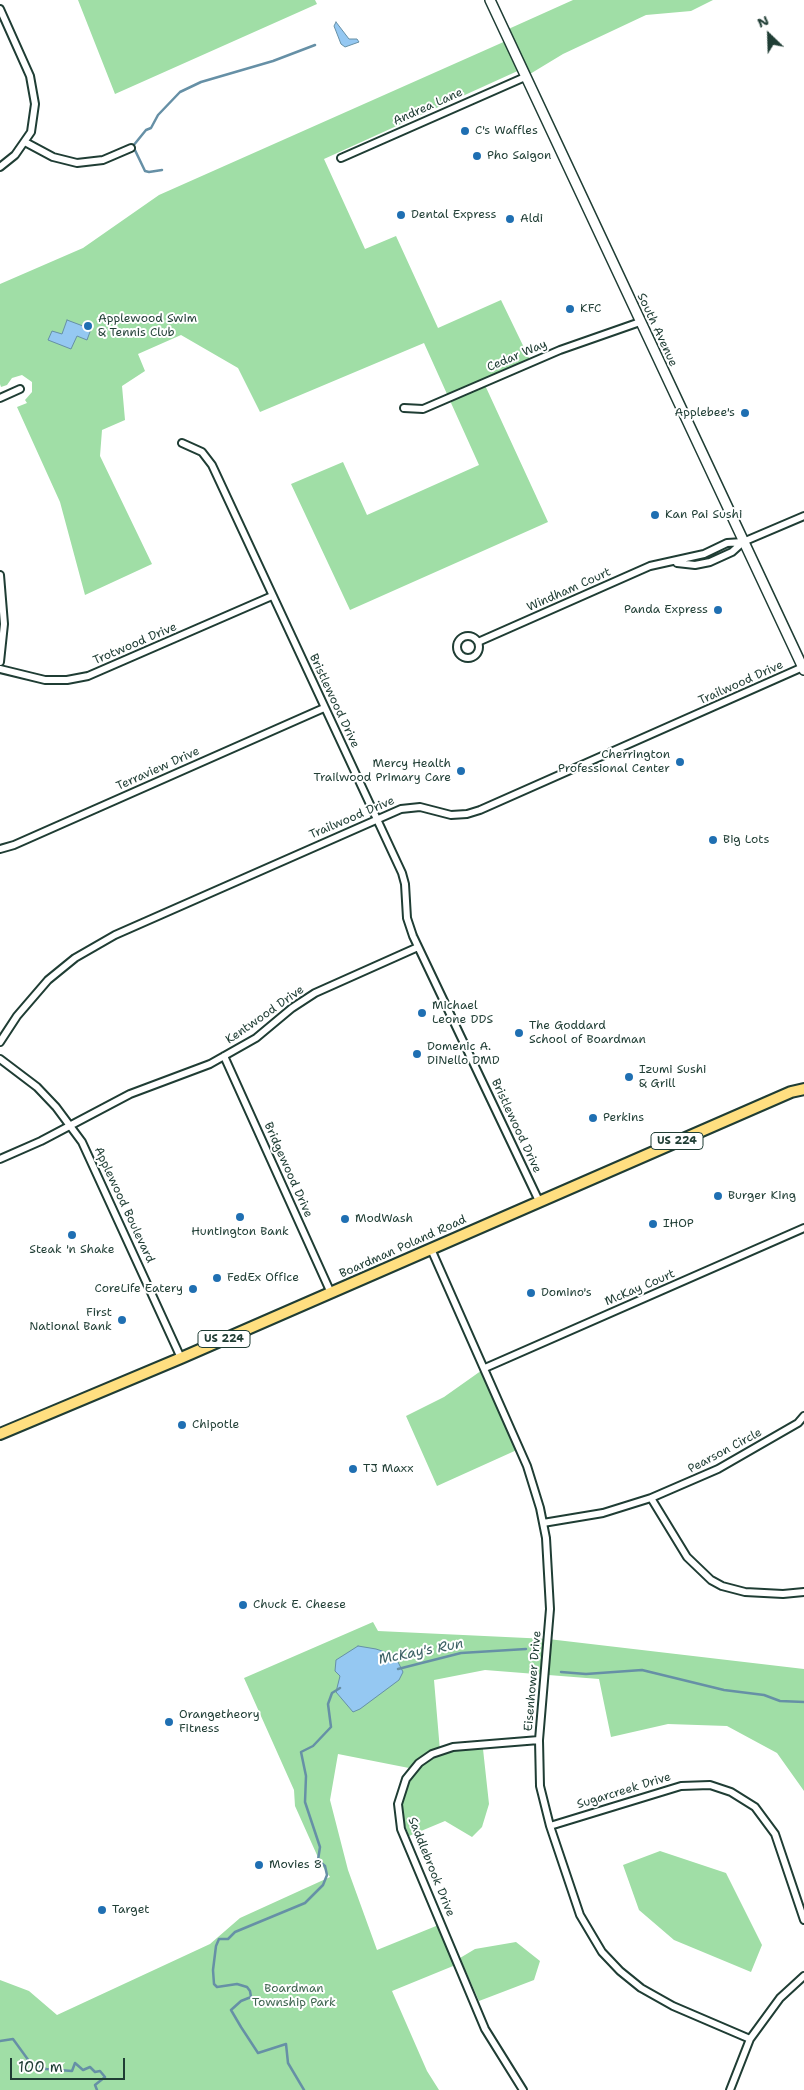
<!DOCTYPE html>
<html>
<head>
<meta charset="utf-8">
<style>
	body { margin:0 }
	#map { position:relative; width:804px; height:2090px; overflow:hidden; background:#fff; font-family:"Shantell Sans",sans-serif }
	canvas { display:block }
	.north { position:absolute; left:744px; top:10px; width:50px; height:50px; -webkit-text-stroke:4px #fff; paint-order:stroke; rotate:336deg; font-size:14px; font-weight:700; line-height:20px; text-align:center; color:#1f3d34 }
	.north::after { content:''; display:block; margin:auto; width:18px; height:22px; background:#1f3d34; clip-path:polygon(50% 0,100% 100%,50% 72%,0 100%) }
	.scale { position:absolute; left:10px; top:2058px; width:115px; height:22px; box-sizing:border-box; border:2px solid #1f3d34; border-top:0; padding-left:6px; font-size:15px; line-height:18px; white-space:nowrap; color:#1f3d34; -webkit-text-stroke:4px #fff; paint-order:stroke }
</style>
</head>
<body>
<div id="map">
<canvas width="804" height="2090"></canvas>
<div class="north">N</div>
<div class="scale">100 m</div>
</div>
<script>
const ctx = document.querySelector('canvas').getContext('2d');
ctx.lineJoin = 'round';
function paint(path, color) {
  ctx.fillStyle = color;
  ctx.fill(path, 'evenodd');
}
function shape(rows) {
  const path = new Path2D();
  for (const r of rows) {
    if (r.length === 3) {
      path.moveTo(r[0] + r[2], r[1]);
      path.arc(r[0], r[1], r[2], 0, 2 * Math.PI);
      continue;
    }
    path.moveTo(r[0], r[1]);
    for (let i = 2; i < r.length; i += 2) path.lineTo(r[i], r[i + 1]);
  }
  return path;
}
function strokePath(path, color, width, dash) {
  ctx.strokeStyle = color;
  ctx.lineWidth = width;
  ctx.lineCap = dash ? 'butt' : 'round';
  ctx.setLineDash(dash || []);
  ctx.stroke(path);
}
function drawText(font, color, halo, rows, align = 'center') {
  ctx.font = font + ' "Shantell Sans",sans-serif';
  ctx.lineWidth = 4;
  ctx.setLineDash([]);
  ctx.textBaseline = 'middle';
  ctx.strokeStyle = halo;
  ctx.fillStyle = color;
  for (const [text, x, y, turn = 0] of rows) {
    ctx.save();
    ctx.translate(x, y);
    ctx.rotate((+turn || 0) * Math.PI / 180);
    ctx.textAlign = isNaN(turn) ? turn : align;
    if (halo) ctx.strokeText(text, 0, 0);
    ctx.fillText(text, 0, 0);
    ctx.restore();
  }
}
paint(shape([
	[78,0,315,0,317,4,115,94],
	[573,0,713,0,691,11,646,15,563,54,525,77,522,69,324,159,365,249,396,236,438,328,501,300,531,362,484,383,548,522,350,610,291,484,343,462,367,515,479,465,424,343,260,412,238,368,181,335,138,354,145,371,122,386,125,420,102,430,100,456,152,564,85,595,60,502,17,407,27,403,25,400,32,392,32,382,22,375,12,378,7,385,1,387,0,384,0,284,83,248,159,195,508,40,504,31],
	[485,1368,519,1449,437,1486,406,1416,444,1397],
	[373,1622,378,1631,548,1639,804,1669,804,1791,777,1753,727,1726,668,1724,611,1737,599,1679,485,1670,434,1680,440,1751,414,1769,338,1754,330,1800,348,1870,377,1950,441,1924,458,1964,392,1991,427,2071,439,2090,0,2090,0,1980,29,1991,57,2015,210,1944,240,1918,330,1877,321,1864,295,1806,294,1790,244,1678],
	[483,1749,489,1804,482,1827,472,1837,445,1821,409,1836,402,1817,402,1799,410,1781,419,1768,433,1757,451,1751],
	[660,1851,726,1873,762,1945,751,1972,674,1940,639,1910,623,1865],
	[516,1942,540,1961,534,1980,479,2001,460,1958,475,1949]
]), '#a0dea6');
const water = shape([
	[336,22,349,39,357,39,359,42,345,47,341,44,334,26,336,22],
	[67,320,91,329,87,340,77,336,71,349,48,340,52,331,62,334,67,320],
	[358,1646,376,1649,388,1653,397,1660,403,1672,399,1680,360,1709,353,1712,336,1692,340,1676,335,1671,336,1660,358,1646]
]);
paint(water, '#95c8f2');
strokePath(water, '#6690a6', 1);
strokePath(shape([
	[162,170,149,172,145,171,133,146,146,130,151,128,158,115,180,92,201,82,273,61,315,45],
	[398,1669,461,1653,526,1649],
	[561,1672,586,1674,642,1670,724,1690,764,1695,780,1701,804,1702],
	[0,2041,13,2039,29,2061,46,2069,72,2071,75,2063,83,2070,90,2067,95,2072,100,2071,105,2077,95,2085,97,2090],
	[304,2090,288,2063,286,2044,258,2053,241,2027,231,2010,241,2001,251,1997,250,1991,247,1987,237,1984,217,1987,214,1984,213,1970,216,1946,219,1939,228,1939,235,1932,305,1903,323,1885,327,1875,325,1866,318,1860,320,1847,305,1802,306,1776,301,1752,313,1746,331,1727,328,1704,332,1693,340,1688]
]), '#6690a6', 2.5);
const minor = shape([
	[0,9,30,76,35,104,31,132,15,155,0,167],
	[25,142,53,157,77,163,103,160,131,148],
	[341,158,525,77],
	[0,398,20,389],
	[404,408,423,409,560,350,640,322],
	[182,443,202,452,212,465,402,873,405,884,407,918,413,936,539,1201],
	[677,563,695,565,710,562,732,552,743,542,804,516],
	[0,575,4,624,0,662],
	[468,647,11],
	[478,642,650,566,704,554,727,543,743,542],
	[0,669,45,680,67,680,88,676,272,596],
	[0,849,14,845,324,708],
	[0,1042,17,1016,48,980,75,958,115,935,401,809,420,807,451,815,467,814,480,810,803,667],
	[224,1056,331,1293],
	[0,1059,37,1087,56,1107,82,1142,181,1358],
	[0,1159,41,1141,130,1094,210,1064,256,1038,292,1008,315,993,418,947],
	[431,1249,527,1466,540,1508,546,1538,550,1609,539,1740,540,1786,550,1826,580,1915,602,1952,620,1971,641,1988,673,2006,750,2039],
	[485,1368,804,1228],
	[804,1416,798,1423,718,1469,651,1498,687,1557,711,1580,722,1586,745,1592,783,1594,804,1592],
	[543,1523,603,1513,651,1498],
	[550,1826,681,1786,710,1785,731,1792,755,1807,775,1834,804,1920],
	[523,2090,485,2029,401,1829,398,1804,406,1779,419,1763,432,1754,453,1747,539,1740],
	[730,2090,750,2039,780,1998,804,1976]
]);
const secondary = shape([
	[490,0,804,670]
]);
const primary = shape([
	[0,1434,181,1358,791,1092,804,1089]
]);
strokePath(minor, '#1f3d34', 10);
strokePath(secondary, '#1f3d34', 12);
strokePath(primary, '#1f3d34', 14);
strokePath(minor, '#fff', 6);
strokePath(secondary, '#fff', 9);
strokePath(primary, '#ffdf80', 10);
for (const [x, y, r, color] of [
	[465,131,5,"#1f6fb2"],
	[477,156,5,"#1f6fb2"],
	[401,215,5,"#1f6fb2"],
	[510,219,5,"#1f6fb2"],
	[570,309,5,"#1f6fb2"],
	[88,326,5,"#1f6fb2"],
	[745,413,5,"#1f6fb2"],
	[655,515,5,"#1f6fb2"],
	[718,610,5,"#1f6fb2"],
	[680,762,5,"#1f6fb2"],
	[461,771,5,"#1f6fb2"],
	[713,840,5,"#1f6fb2"],
	[422,1013,5,"#1f6fb2"],
	[519,1033,5,"#1f6fb2"],
	[417,1054,5,"#1f6fb2"],
	[629,1077,5,"#1f6fb2"],
	[593,1118,5,"#1f6fb2"],
	[718,1196,5,"#1f6fb2"],
	[240,1217,5,"#1f6fb2"],
	[345,1219,5,"#1f6fb2"],
	[653,1224,5,"#1f6fb2"],
	[72,1235,5,"#1f6fb2"],
	[217,1278,5,"#1f6fb2"],
	[193,1289,5,"#1f6fb2"],
	[531,1293,5,"#1f6fb2"],
	[122,1320,5,"#1f6fb2"],
	[182,1425,5,"#1f6fb2"],
	[353,1469,5,"#1f6fb2"],
	[243,1605,5,"#1f6fb2"],
	[169,1722,5,"#1f6fb2"],
	[259,1865,5,"#1f6fb2"],
	[102,1910,5,"#1f6fb2"]
]) {
  const dot = new Path2D();
  dot.arc(x, y, r, 0, 2 * Math.PI);
  ctx.fillStyle = color;
  ctx.fill(dot);
  strokePath(dot, '#fff', 2);
}
for (const [x, y, w] of [
	[677,1141,52],
	[224,1339,52]
]) {
  const box = new Path2D();
  box.roundRect(x - w / 2, y - 8.5, w, 17, 4);
  ctx.fillStyle = '#fff';
  ctx.fill(box);
  strokePath(box, '#1f3d34', 1);
}
drawText('bold 11px', '#1f3d34', null, [
	["US 224",677,1141],
	["US 224",224,1339]
]);
drawText('12px', '#1f3d34', '#fff', [
	["Andrea Lane",428,107,-24],
	["South Avenue",657,330,65],
	["Cedar Way",517,356,-23],
	["Windham Court",569,590,-24],
	["Trotwood Drive",135,644,-23],
	["Trailwood Drive",741,683,-24],
	["Bristlewood Drive",334,701,65],
	["Terraview Drive",158,769,-24],
	["Trailwood Drive",352,818,-23],
	["Kentwood Drive",265,1015,-35],
	["Bristlewood Drive",516,1126,65],
	["Bridgewood Drive",288,1170,66],
	["Applewood Boulevard",124,1205,65],
	["Boardman Poland Road",403,1247,-24],
	["McKay Court",640,1288,-23],
	["Pearson Circle",725,1451,-28],
	["Eisenhower Drive",533,1681,-85],
	["Sugarcreek Drive",624,1791,-17],
	["Saddlebrook Drive",431,1867,68]
]);
drawText('12px', '#1f3d34', '#fff', [
	["C's Waffles",475,131],
	["Pho Saigon",487,156],
	["Dental Express",411,215],
	["Aldi",520,219],
	["KFC",580,309],
	["Applewood Swim",98,319],
	["& Tennis Club",98,333],
	["Applebee's",735,413,"right"],
	["Kan Pai Sushi",665,515],
	["Panda Express",708,610,"right"],
	["Cherrington",670,755,"right"],
	["Professional Center",670,769,"right"],
	["Mercy Health",451,764,"right"],
	["Trailwood Primary Care",451,778,"right"],
	["Big Lots",723,840],
	["Michael",432,1006],
	["Leone DDS",432,1020],
	["The Goddard",529,1026],
	["School of Boardman",529,1040],
	["Domenic A.",427,1047],
	["DiNello DMD",427,1061],
	["Izumi Sushi",639,1070],
	["& Grill",639,1084],
	["Perkins",603,1118],
	["Burger King",728,1196],
	["ModWash",355,1219],
	["IHOP",663,1224],
	["Huntington Bank",240,1232,"center"],
	["Steak 'n Shake",72,1250,"center"],
	["FedEx Office",227,1278],
	["CoreLife Eatery",183,1289,"right"],
	["Domino's",541,1293],
	["First",112,1313,"right"],
	["National Bank",112,1327,"right"],
	["Chipotle",192,1425],
	["TJ Maxx",363,1469],
	["Chuck E. Cheese",253,1605],
	["Orangetheory",179,1715],
	["Fitness",179,1729],
	["Movies 8",269,1865],
	["Target",112,1910]
], 'left');
drawText('12px', '#3f6550', '#fff', [
	["Boardman",294,1989],
	["Township Park",294,2003]
]);
drawText('italic 14px', '#3c6064', '#fff', [
	["McKay's Run",421,1652,-11]
]);
</script>
</body>
</html>
